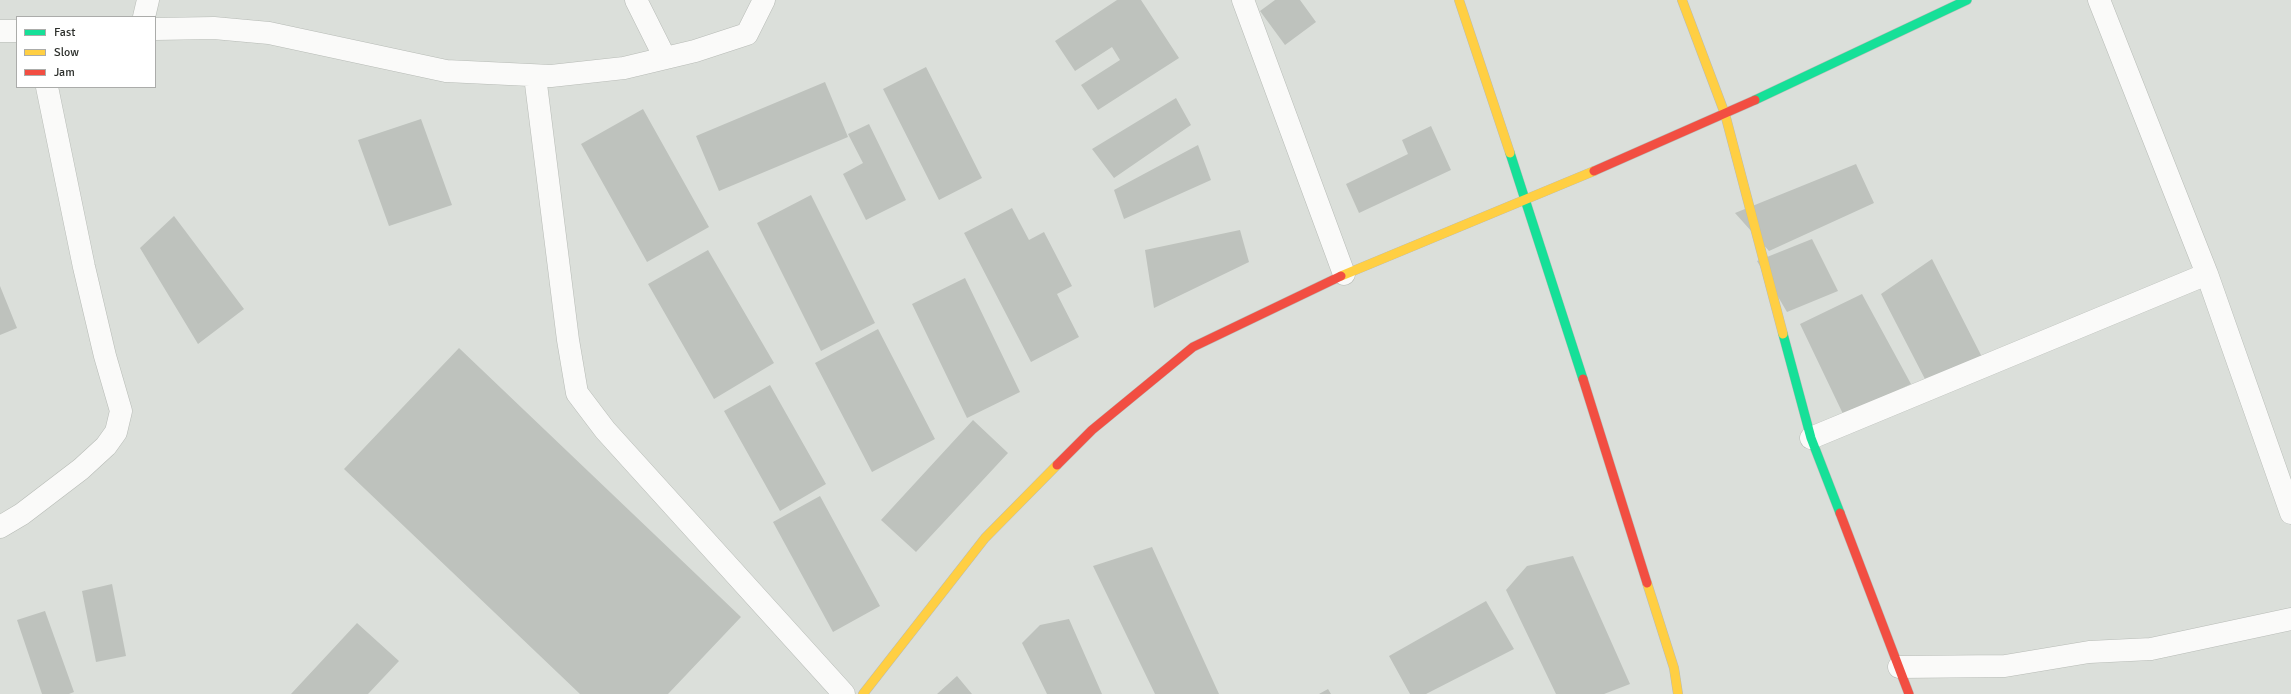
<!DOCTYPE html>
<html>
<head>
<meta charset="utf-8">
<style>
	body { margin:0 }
	#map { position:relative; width:2291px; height:694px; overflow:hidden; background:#dbdfda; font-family:Signika,sans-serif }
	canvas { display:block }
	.legend { position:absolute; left:16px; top:16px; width:140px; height:72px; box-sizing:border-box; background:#fff; border:1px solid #abacaa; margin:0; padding:5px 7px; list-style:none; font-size:12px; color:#2c2f2b }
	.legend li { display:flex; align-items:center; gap:8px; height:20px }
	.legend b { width:20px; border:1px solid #abacaa }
</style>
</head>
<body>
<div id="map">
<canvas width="2291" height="694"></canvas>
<ul class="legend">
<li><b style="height:5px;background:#16e098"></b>Fast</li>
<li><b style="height:5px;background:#ffcf43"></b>Slow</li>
<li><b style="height:5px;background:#f24e42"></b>Jam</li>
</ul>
</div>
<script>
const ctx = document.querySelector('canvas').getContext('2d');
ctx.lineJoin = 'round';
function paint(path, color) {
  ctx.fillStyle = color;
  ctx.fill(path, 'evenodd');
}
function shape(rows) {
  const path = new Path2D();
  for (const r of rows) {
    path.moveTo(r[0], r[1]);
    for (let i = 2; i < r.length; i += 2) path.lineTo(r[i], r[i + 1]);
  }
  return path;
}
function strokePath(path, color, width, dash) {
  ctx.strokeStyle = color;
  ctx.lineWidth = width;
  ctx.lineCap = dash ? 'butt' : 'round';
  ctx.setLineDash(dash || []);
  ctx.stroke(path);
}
paint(shape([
	[1117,0,1141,0,1179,58,1098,110,1081,85,1120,60,1112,47,1075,71,1055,41],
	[1275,0,1300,0,1316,22,1285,45,1260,11],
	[926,67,982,178,939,200,883,89],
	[825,82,848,137,719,191,696,136],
	[1176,98,1191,125,1114,178,1092,149],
	[643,109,709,227,647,262,581,144],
	[421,119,452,205,389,226,358,140],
	[869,124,906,200,866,220,843,174,863,163,848,134],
	[1431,126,1451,170,1359,213,1346,184,1408,154,1402,140],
	[1198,145,1211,180,1124,219,1114,190],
	[1856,164,1874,203,1769,251,1735,213],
	[811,195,875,323,821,351,757,223],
	[1012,208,1029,240,1044,232,1072,286,1057,294,1079,337,1031,362,964,233],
	[174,216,244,309,198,344,140,248],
	[1240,230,1249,262,1154,308,1145,250],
	[1812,239,1838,291,1787,312,1757,261],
	[708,250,774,363,714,399,648,284],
	[1932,259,1982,357,1926,381,1881,294],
	[965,278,1020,392,967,418,912,304],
	[0,286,17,328,0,335],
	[1862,294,1911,384,1844,416,1800,324],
	[878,329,935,439,872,472,815,363],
	[459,348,741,617,668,694,580,694,344,469],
	[770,385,826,484,780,511,724,411],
	[973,420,1008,453,916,552,881,520],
	[820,496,880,606,833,632,773,522],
	[1152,547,1219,694,1155,694,1093,566],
	[1573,556,1630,684,1604,694,1556,694,1506,590,1527,566],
	[112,584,126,656,96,662,82,591],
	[1486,601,1514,649,1426,694,1410,694,1389,656],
	[45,611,74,692,69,694,42,694,17,620],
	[1069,619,1102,694,1047,694,1022,643,1040,625],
	[357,623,399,661,368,694,291,694],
	[957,676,972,694,937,694],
	[1328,689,1331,694,1319,694]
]), '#bec2bd');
const street = shape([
	[636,0,665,58],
	[1243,0,1344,274],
	[2099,0,2207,274,2291,513],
	[144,17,148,0],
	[155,29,214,28,269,33,446,71,551,76,624,68,695,51,747,34,764,0],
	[0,31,17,31],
	[535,76,568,340,577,393,605,430,844,694],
	[1811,438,2207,274],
	[0,527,22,514,81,469,106,446,116,432,121,411,105,356,84,267,47,87],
	[1899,667,2005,666,2089,652,2151,649,2291,619]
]);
const fast = shape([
	[1755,100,1967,0],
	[1510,153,1583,379],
	[1783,334,1811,438,1840,513]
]);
const slow = shape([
	[1459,0,1510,153],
	[1682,0,1725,114,1783,334],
	[1341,276,1594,171],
	[1647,583,1674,668,1678,694],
	[863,694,985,538,1057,465]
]);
const jam = shape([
	[1594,171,1755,100],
	[1583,379,1647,583],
	[1057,465,1092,430,1193,347,1341,276],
	[1840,513,1909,694]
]);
strokePath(street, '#b7bbb6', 23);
strokePath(fast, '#b7bbb6', 10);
strokePath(slow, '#b7bbb6', 10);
strokePath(jam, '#b7bbb6', 10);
strokePath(street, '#fafaf9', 22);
strokePath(fast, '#16e098', 9);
strokePath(slow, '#ffcf43', 9);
strokePath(jam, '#f24e42', 9);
</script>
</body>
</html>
